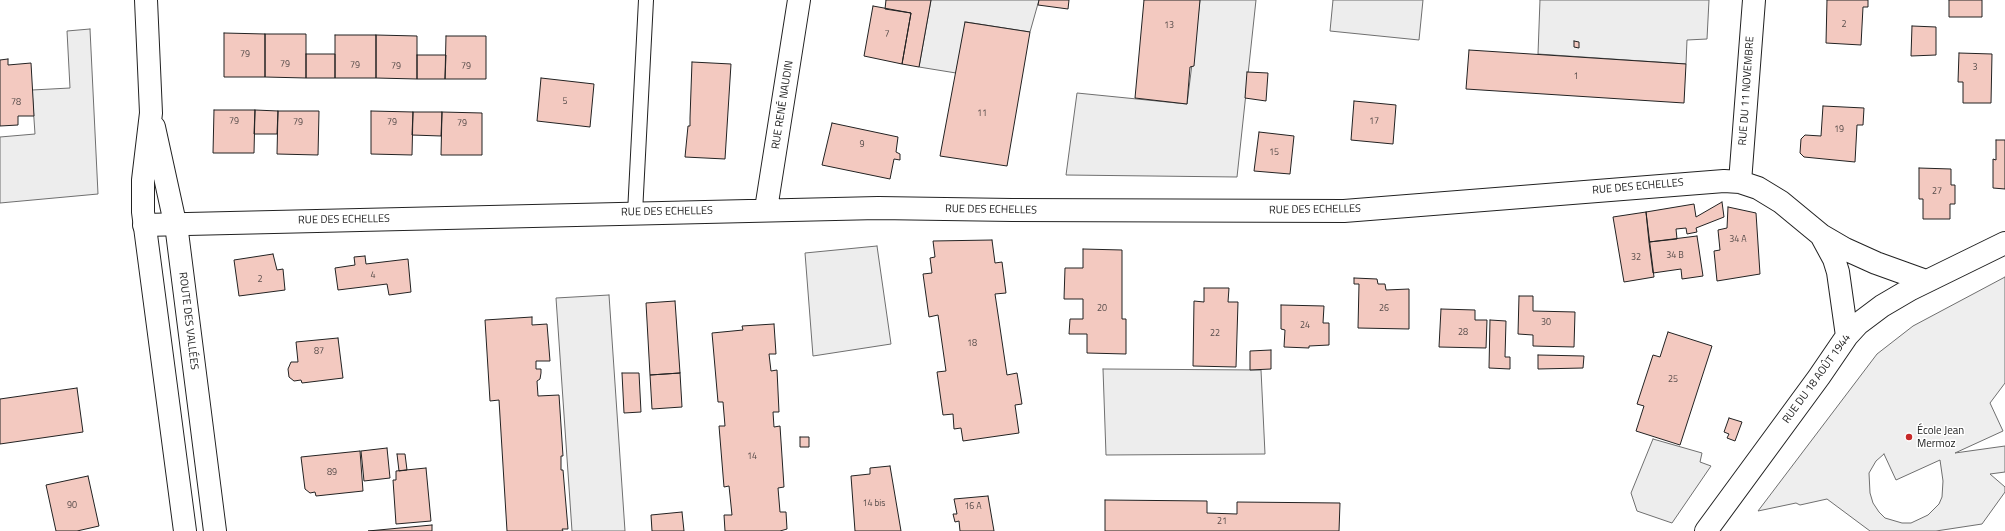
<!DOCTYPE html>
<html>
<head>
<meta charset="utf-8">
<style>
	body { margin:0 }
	canvas { display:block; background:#fff }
</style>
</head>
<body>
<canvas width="2005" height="531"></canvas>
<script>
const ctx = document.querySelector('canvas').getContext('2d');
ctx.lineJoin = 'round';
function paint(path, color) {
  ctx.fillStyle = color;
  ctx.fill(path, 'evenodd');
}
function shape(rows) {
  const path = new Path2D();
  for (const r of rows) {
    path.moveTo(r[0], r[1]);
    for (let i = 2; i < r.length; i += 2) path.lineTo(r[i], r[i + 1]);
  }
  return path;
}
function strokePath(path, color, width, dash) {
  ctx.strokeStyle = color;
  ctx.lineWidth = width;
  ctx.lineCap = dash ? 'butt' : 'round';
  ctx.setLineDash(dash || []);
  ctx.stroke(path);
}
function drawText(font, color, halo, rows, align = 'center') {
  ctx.font = font + ' "Titillium Web",sans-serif';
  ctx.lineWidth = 3;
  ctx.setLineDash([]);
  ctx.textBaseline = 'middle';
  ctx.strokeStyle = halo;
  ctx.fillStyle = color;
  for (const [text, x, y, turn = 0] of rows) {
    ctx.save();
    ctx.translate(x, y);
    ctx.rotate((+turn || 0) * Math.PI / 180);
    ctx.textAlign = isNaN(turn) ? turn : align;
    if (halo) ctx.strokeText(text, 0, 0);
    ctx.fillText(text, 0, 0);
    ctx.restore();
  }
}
const green = shape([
	[2005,277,2005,383,1990,403,2003,431,1955,453,2005,446,2005,472,1990,474,2005,487,2005,492,1982,524,1936,531,1870,531,1827,499,1800,505,1796,503,1758,511,1877,354,1913,326,2005,277],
	[1884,454,1896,480,1940,460,1943,481,1942,497,1939,504,1928,515,1911,523,1902,523,1885,518,1879,512,1873,503,1870,493,1869,473,1876,461,1884,454]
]);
paint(green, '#eee');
strokePath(green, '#6f6f6f', 1);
const parking = shape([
	[931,0,1039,0,1030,32,966,22,956,73,919,67,931,0],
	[1200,0,1256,0,1237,177,1066,175,1077,93,1187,104,1200,0],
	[1333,0,1423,0,1419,40,1330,31,1333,0],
	[1540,0,1709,0,1707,39,1687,40,1686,64,1538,54,1540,0],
	[90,29,98,194,0,203,0,137,35,134,32,90,70,88,67,31,90,29],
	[877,246,891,344,813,356,805,253,877,246],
	[609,295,625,531,572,531,556,298,609,295],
	[1103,369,1261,370,1265,454,1106,455,1103,369],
	[1653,439,1702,453,1700,462,1711,466,1672,523,1637,511,1631,493,1653,439]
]);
paint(parking, '#ededed');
strokePath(parking, '#6f6f6f', 1);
const building = shape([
	[886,0,931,0,919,67,902,64,911,13,885,9,886,0],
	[1039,0,1069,0,1068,9,1038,5,1039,0],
	[1144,0,1200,0,1194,66,1190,67,1187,104,1135,98,1144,0],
	[1827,0,1868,0,1868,7,1863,7,1861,45,1826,43,1827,0],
	[1949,0,1982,0,1982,17,1949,17,1949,0],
	[873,6,911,13,902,64,864,56,873,6],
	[965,22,1030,32,1007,166,940,156,965,22],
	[1912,26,1936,27,1936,55,1911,56,1912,26],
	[224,33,265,34,265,77,224,77,224,33],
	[265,34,306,34,306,78,265,77,265,34],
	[335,35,376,35,376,78,335,78,335,35],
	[376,35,417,36,417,79,376,78,376,35],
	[446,36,486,36,486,79,445,79,446,36],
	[1574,41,1579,42,1579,48,1574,47,1574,41],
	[1469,50,1686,64,1684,103,1466,89,1469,50],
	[1959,53,1992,54,1991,103,1963,103,1963,82,1958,82,1959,53],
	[306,54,335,54,335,78,306,78,306,54],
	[417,55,446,55,445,79,417,79,417,55],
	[8,59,8,65,31,63,34,116,18,116,18,125,0,126,0,60,8,59],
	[692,62,731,64,725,159,685,157,688,126,690,126,690,118,692,62],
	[1247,72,1268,73,1266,101,1245,98,1247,72],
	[541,78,594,84,590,127,537,121,541,78],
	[1354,101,1396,105,1393,144,1351,140,1354,101],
	[1823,106,1864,108,1863,125,1857,125,1855,162,1804,157,1800,153,1801,139,1805,135,1821,136,1823,106],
	[214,110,255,110,254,153,213,153,214,110],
	[255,110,278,111,277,134,254,134,255,110],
	[278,111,319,111,318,155,277,154,278,111],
	[371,111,413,112,412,155,371,154,371,111],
	[413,112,442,112,441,136,412,135,413,112],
	[442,112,482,113,482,155,441,155,442,112],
	[832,123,898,137,896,152,900,154,900,160,894,159,890,179,822,165,832,123],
	[1259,132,1294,136,1290,174,1254,171,1259,132],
	[1996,140,2005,140,2005,189,1993,188,1993,159,1996,160,1996,140],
	[1919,168,1951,169,1951,185,1955,185,1955,204,1950,204,1950,219,1923,219,1923,199,1919,199,1919,168],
	[1722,202,1724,217,1696,228,1697,232,1687,234,1686,228,1676,229,1677,239,1649,242,1646,212,1694,204,1696,217,1722,202],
	[1728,207,1756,213,1760,274,1717,281,1714,251,1720,250,1718,230,1727,228,1728,207],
	[1646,212,1654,277,1624,282,1613,217,1646,212],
	[1697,236,1703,276,1682,279,1681,269,1653,273,1649,242,1697,236],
	[992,240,995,263,1002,262,1006,293,995,294,1007,375,1017,373,1022,404,1015,405,1019,433,963,441,961,428,954,429,953,414,943,415,937,372,946,371,938,315,929,317,923,274,932,273,930,258,935,257,933,241,992,240],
	[1083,249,1122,250,1122,319,1126,319,1126,354,1087,353,1087,334,1069,334,1070,319,1083,319,1083,299,1064,299,1065,268,1083,268,1083,249],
	[273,254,277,270,283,269,285,290,239,296,234,260,273,254],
	[365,256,366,264,408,259,411,292,389,295,387,284,338,290,335,268,355,265,354,257,365,256],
	[1354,278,1377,279,1378,284,1385,284,1386,290,1409,289,1409,329,1358,328,1359,284,1354,284,1354,278],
	[1204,288,1229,288,1228,302,1238,302,1236,367,1193,366,1194,301,1204,302,1204,288],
	[1519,296,1533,296,1533,311,1575,312,1574,347,1533,346,1533,335,1518,334,1519,296],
	[675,301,680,373,650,375,646,303,675,301],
	[1281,305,1324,306,1323,323,1329,323,1329,345,1309,346,1309,348,1284,347,1285,330,1281,329,1281,305],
	[1441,309,1475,310,1475,320,1487,320,1486,348,1439,347,1441,309],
	[532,317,532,325,547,324,550,361,536,361,536,369,541,369,541,373,540,379,537,381,538,396,559,395,563,456,561,456,561,470,563,470,568,529,562,529,563,531,507,531,499,400,490,401,485,320,532,317],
	[1490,320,1506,321,1505,357,1510,357,1510,369,1489,368,1490,320],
	[774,324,776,354,769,354,771,371,777,370,779,412,773,412,774,427,780,426,784,487,778,488,780,512,786,512,787,529,780,531,725,531,724,515,732,515,729,486,724,487,719,426,725,426,723,402,718,402,712,333,743,330,742,326,774,324],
	[1668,332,1712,346,1680,445,1636,431,1644,406,1637,404,1653,355,1660,357,1668,332],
	[338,338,343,378,302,383,301,380,294,381,289,377,288,369,291,362,298,362,296,342,338,338],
	[1271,350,1271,369,1250,370,1250,351,1271,350],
	[1538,355,1584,356,1583,368,1538,369,1538,355],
	[622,373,639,373,641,412,624,413,622,373],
	[680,373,682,407,652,409,650,375,680,373],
	[77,388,83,432,0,444,0,399,77,388],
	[1729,418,1742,422,1735,441,1727,438,1729,434,1724,432,1729,418],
	[800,437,809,437,809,447,800,447,800,437],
	[387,448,390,478,364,481,361,451,387,448],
	[360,451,363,491,316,496,315,492,310,493,305,489,301,457,360,451],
	[397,454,405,454,407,470,399,471,397,454],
	[890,466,901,531,855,531,851,476,870,474,870,468,890,466],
	[426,468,431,521,396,524,393,480,396,480,396,471,426,468],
	[88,476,99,526,77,531,56,531,46,485,88,476],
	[988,496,994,531,960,531,959,521,955,522,953,514,957,514,954,499,988,496],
	[1105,500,1207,501,1207,513,1237,514,1237,502,1340,503,1339,531,1105,531,1105,500],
	[682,512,684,531,652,531,651,515,682,512],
	[432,525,432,531,368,531,432,525]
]);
paint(building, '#f3c9c0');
strokePath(building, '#222', 1);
const service = shape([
	[635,213,646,0]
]);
const minor = shape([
	[1740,182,1754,0],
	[766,209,799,0],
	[144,225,878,208,1012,210,1344,211,1724,181,1740,182,1758,188,1781,202,1821,235,1845,249,1876,263,1926,281],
	[1821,235,1834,259,1838,272,1847,336],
	[1706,531,1819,377,1847,336,1858,324,1882,306,1911,289,2005,243]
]);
const secondary = shape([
	[146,0,151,113,143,180,143,212,185,531],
	[154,127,177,232,215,531]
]);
strokePath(service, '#222', 16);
strokePath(minor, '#222', 24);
strokePath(secondary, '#222', 24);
strokePath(service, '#fff', 14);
strokePath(minor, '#fff', 22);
strokePath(secondary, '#fff', 22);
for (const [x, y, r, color] of [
	[1909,437,4,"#c62828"]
]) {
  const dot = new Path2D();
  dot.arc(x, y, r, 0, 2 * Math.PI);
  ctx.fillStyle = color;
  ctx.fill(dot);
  strokePath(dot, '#fff', 1.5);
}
drawText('9px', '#564c4a', null, [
	["2",1844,25],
	["13",1169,26],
	["7",887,35],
	["79",245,55],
	["79",285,65],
	["79",355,66],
	["79",396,67],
	["79",466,67],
	["3",1975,68],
	["1",1576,77],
	["5",565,102],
	["78",16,103],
	["11",982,114],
	["79",234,122],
	["17",1374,122],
	["79",298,123],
	["79",392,123],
	["79",462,124],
	["19",1839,130],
	["9",862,145],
	["15",1274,153],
	["27",1937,192],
	["34 A",1738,240],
	["34 B",1675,256],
	["32",1636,258],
	["4",373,276],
	["2",260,280],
	["20",1102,309],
	["26",1384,309],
	["30",1546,323],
	["24",1305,326],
	["28",1463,333],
	["22",1215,334],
	["18",972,344],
	["87",319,352],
	["25",1673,380],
	["14",752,457],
	["89",332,473],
	["14 bis",874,504],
	["90",72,506],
	["16 A",973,507],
	["21",1222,522]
]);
drawText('11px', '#222', '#fff', [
	["RUE DU 11 NOVEMBRE",1747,91,-86],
	["RUE RENÉ NAUDIN",783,105,-81],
	["RUE DES ECHELLES",1638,187,-5],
	["RUE DES ECHELLES",991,210,1],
	["RUE DES ECHELLES",1315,210,-1],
	["RUE DES ECHELLES",667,212,-1],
	["RUE DES ECHELLES",344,220,-1],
	["ROUTE DES VALLÉES",188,321,83],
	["RUE DU 18 AOÛT 1944",1817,379,-54]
]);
drawText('11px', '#222', '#fff', [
	["École Jean",1917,431],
	["Mermoz",1917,444]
], 'left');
</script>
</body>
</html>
